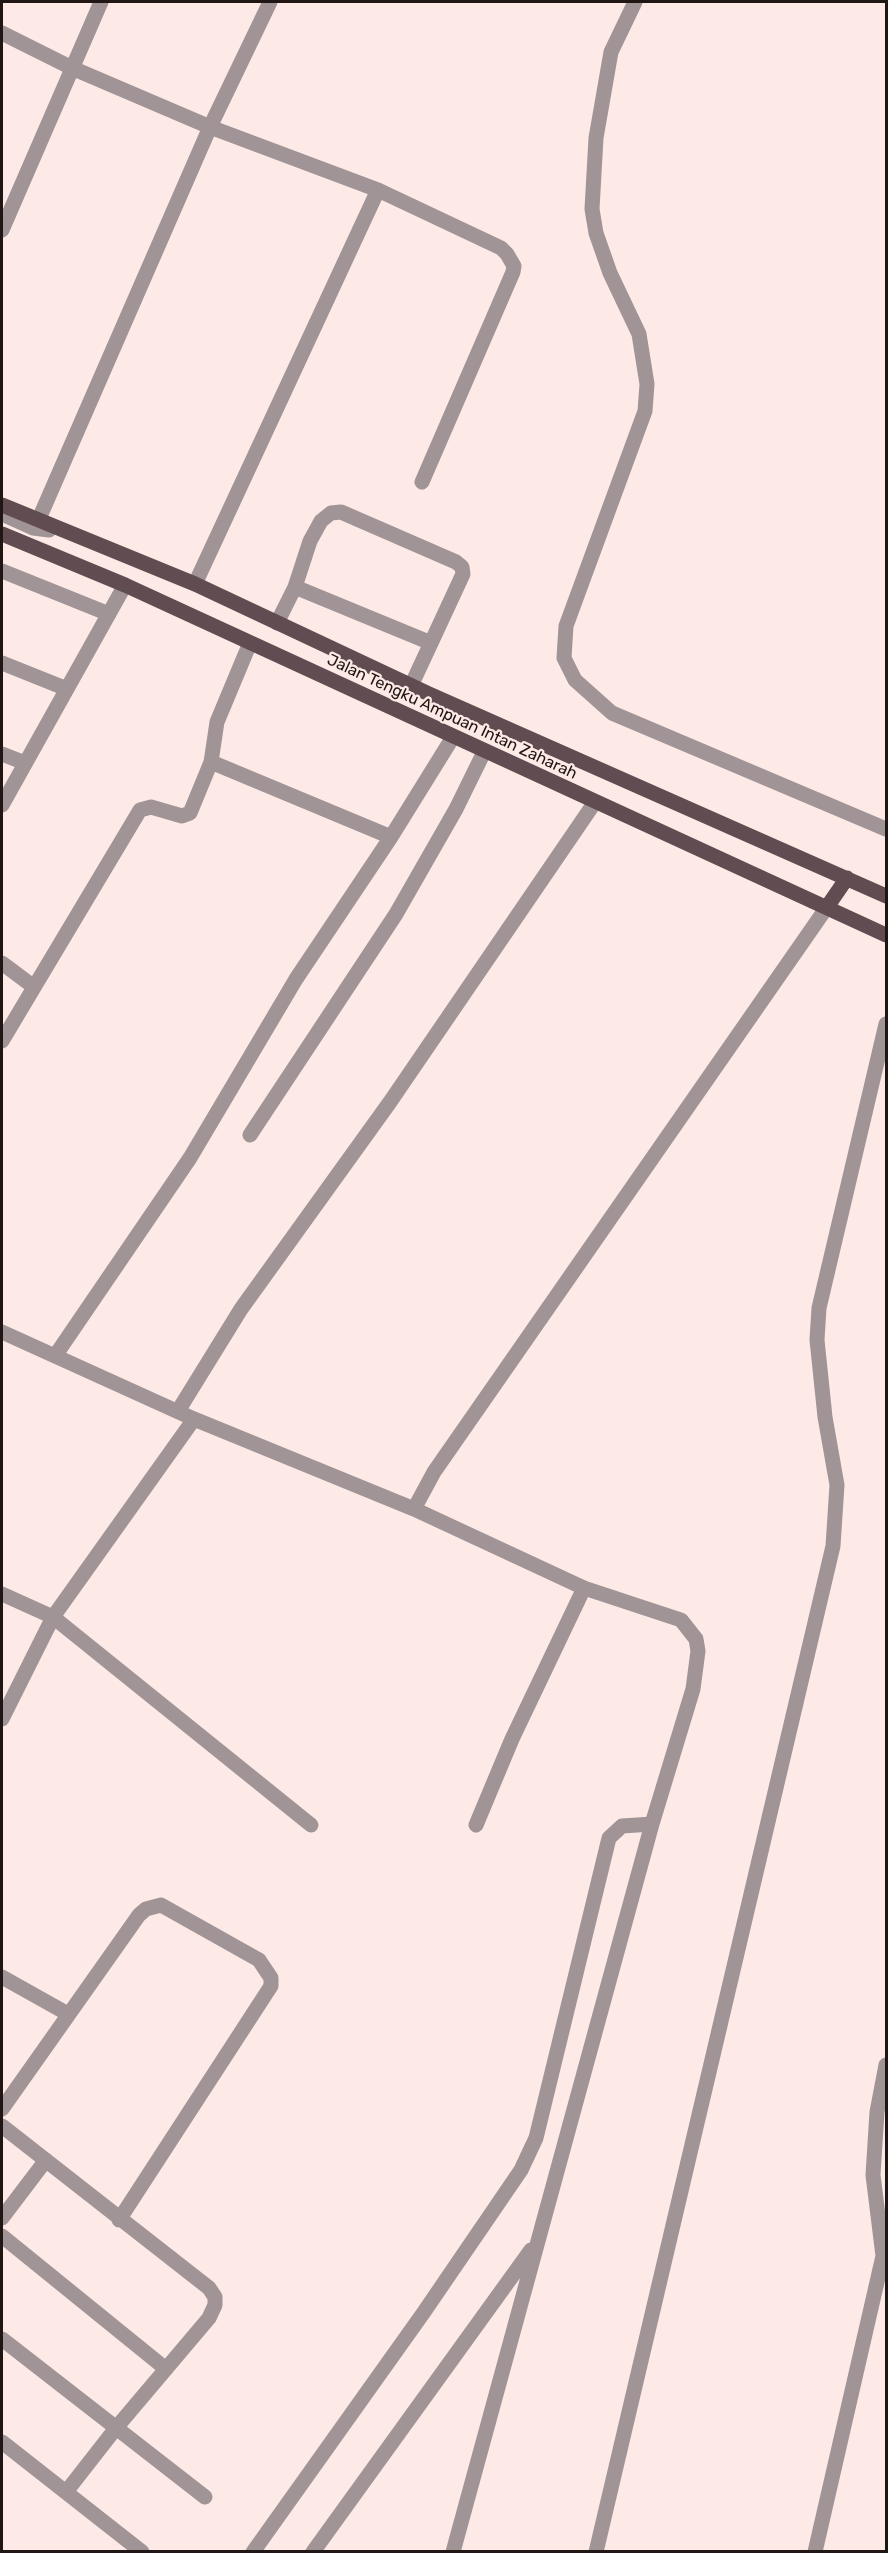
<!DOCTYPE html>
<html>
<head>
<meta charset="utf-8">
<style>
	body { margin:0 }
	#map { position:relative; width:888px; height:2553px; overflow:hidden; background:#fdeae6; font-family:Rubik,sans-serif }
	canvas { display:block }
	.frame { position:absolute; inset:0; border:3px solid #201614; pointer-events:none }
</style>
</head>
<body>
<div id="map">
<canvas width="888" height="2553"></canvas>
<div class="frame"></div>
</div>
<script>
const ctx = document.querySelector('canvas').getContext('2d');
ctx.lineJoin = 'round';
function shape(rows) {
  const path = new Path2D();
  for (const r of rows) {
    path.moveTo(r[0], r[1]);
    for (let i = 2; i < r.length; i += 2) path.lineTo(r[i], r[i + 1]);
  }
  return path;
}
function strokePath(path, color, width, dash) {
  ctx.strokeStyle = color;
  ctx.lineWidth = width;
  ctx.lineCap = dash ? 'butt' : 'round';
  ctx.setLineDash(dash || []);
  ctx.stroke(path);
}
function drawText(font, color, halo, rows, align = 'center') {
  ctx.font = font + ' Rubik,sans-serif';
  ctx.lineWidth = 4.5;
  ctx.setLineDash([]);
  ctx.textBaseline = 'middle';
  ctx.strokeStyle = halo;
  ctx.fillStyle = color;
  for (const [text, x, y, turn = 0] of rows) {
    ctx.save();
    ctx.translate(x, y);
    ctx.rotate((+turn || 0) * Math.PI / 180);
    ctx.textAlign = isNaN(turn) ? turn : align;
    if (halo) ctx.strokeText(text, 0, 0);
    ctx.fillText(text, 0, 0);
    ctx.restore();
  }
}
strokePath(shape([
	[635,2,611,52,596,138,592,209,596,233,610,273,639,334,647,384,645,411,566,626,564,658,575,680,612,713,886,829],
	[2,33,72,68,210,127,378,190,501,248,507,254,514,266,513,272,422,482],
	[2,230,101,2],
	[2,514,33,528,49,530],
	[38,521,210,127,270,2],
	[2,571,109,614],
	[195,584,378,190],
	[295,587,310,541,321,521,331,513,341,512,456,562,462,567,463,574,431,643],
	[277,623,295,587,431,643,411,686],
	[2,663,67,689],
	[2,754,25,763],
	[211,762,391,837],
	[2,805,125,585],
	[2,963,34,987],
	[2,1041,140,810,151,807,182,816,190,813,211,762,217,722,250,643],
	[250,1135,396,914,456,809,484,752],
	[2,1332,194,1419,414,1509,584,1588,681,1620,696,1639,698,1651,693,1689,652,1824,453,2552],
	[55,1356,190,1158,296,979,391,837,453,737],
	[178,1411,241,1309,390,1102,595,802],
	[414,1509,434,1472,827,907],
	[2,1594,53,1617,311,1825],
	[2,1719,53,1617,194,1419],
	[476,1825,512,1739,584,1588],
	[2,1977,68,2014],
	[2,2109,139,1915,146,1909,161,1905,259,1960,271,1978,271,1986,119,2220],
	[2,2126,209,2288,215,2297,215,2305,209,2318,116,2428,66,2492],
	[2,2218,46,2160],
	[2,2236,166,2369],
	[2,2339,205,2497],
	[2,2442,142,2552],
	[253,2552,424,2312,521,2170,536,2138,609,1838,622,1826,652,1824],
	[313,2552,531,2250],
	[596,2552,833,1546,837,1485,825,1417,817,1340,819,1308,886,1024],
	[815,2552,883,2256,873,2175,877,2112,886,2065]
]), '#a19497', 15);
strokePath(shape([
	[2,505,195,584,427,693,886,896],
	[2,534,125,585,886,935],
	[827,907,847,878]
]), '#614c51', 15);
drawText('16px', '#201614', '#fdeae6', [
	["Jalan Tengku Ampuan Intan Zaharah",452,717,25]
]);
</script>
</body>
</html>
